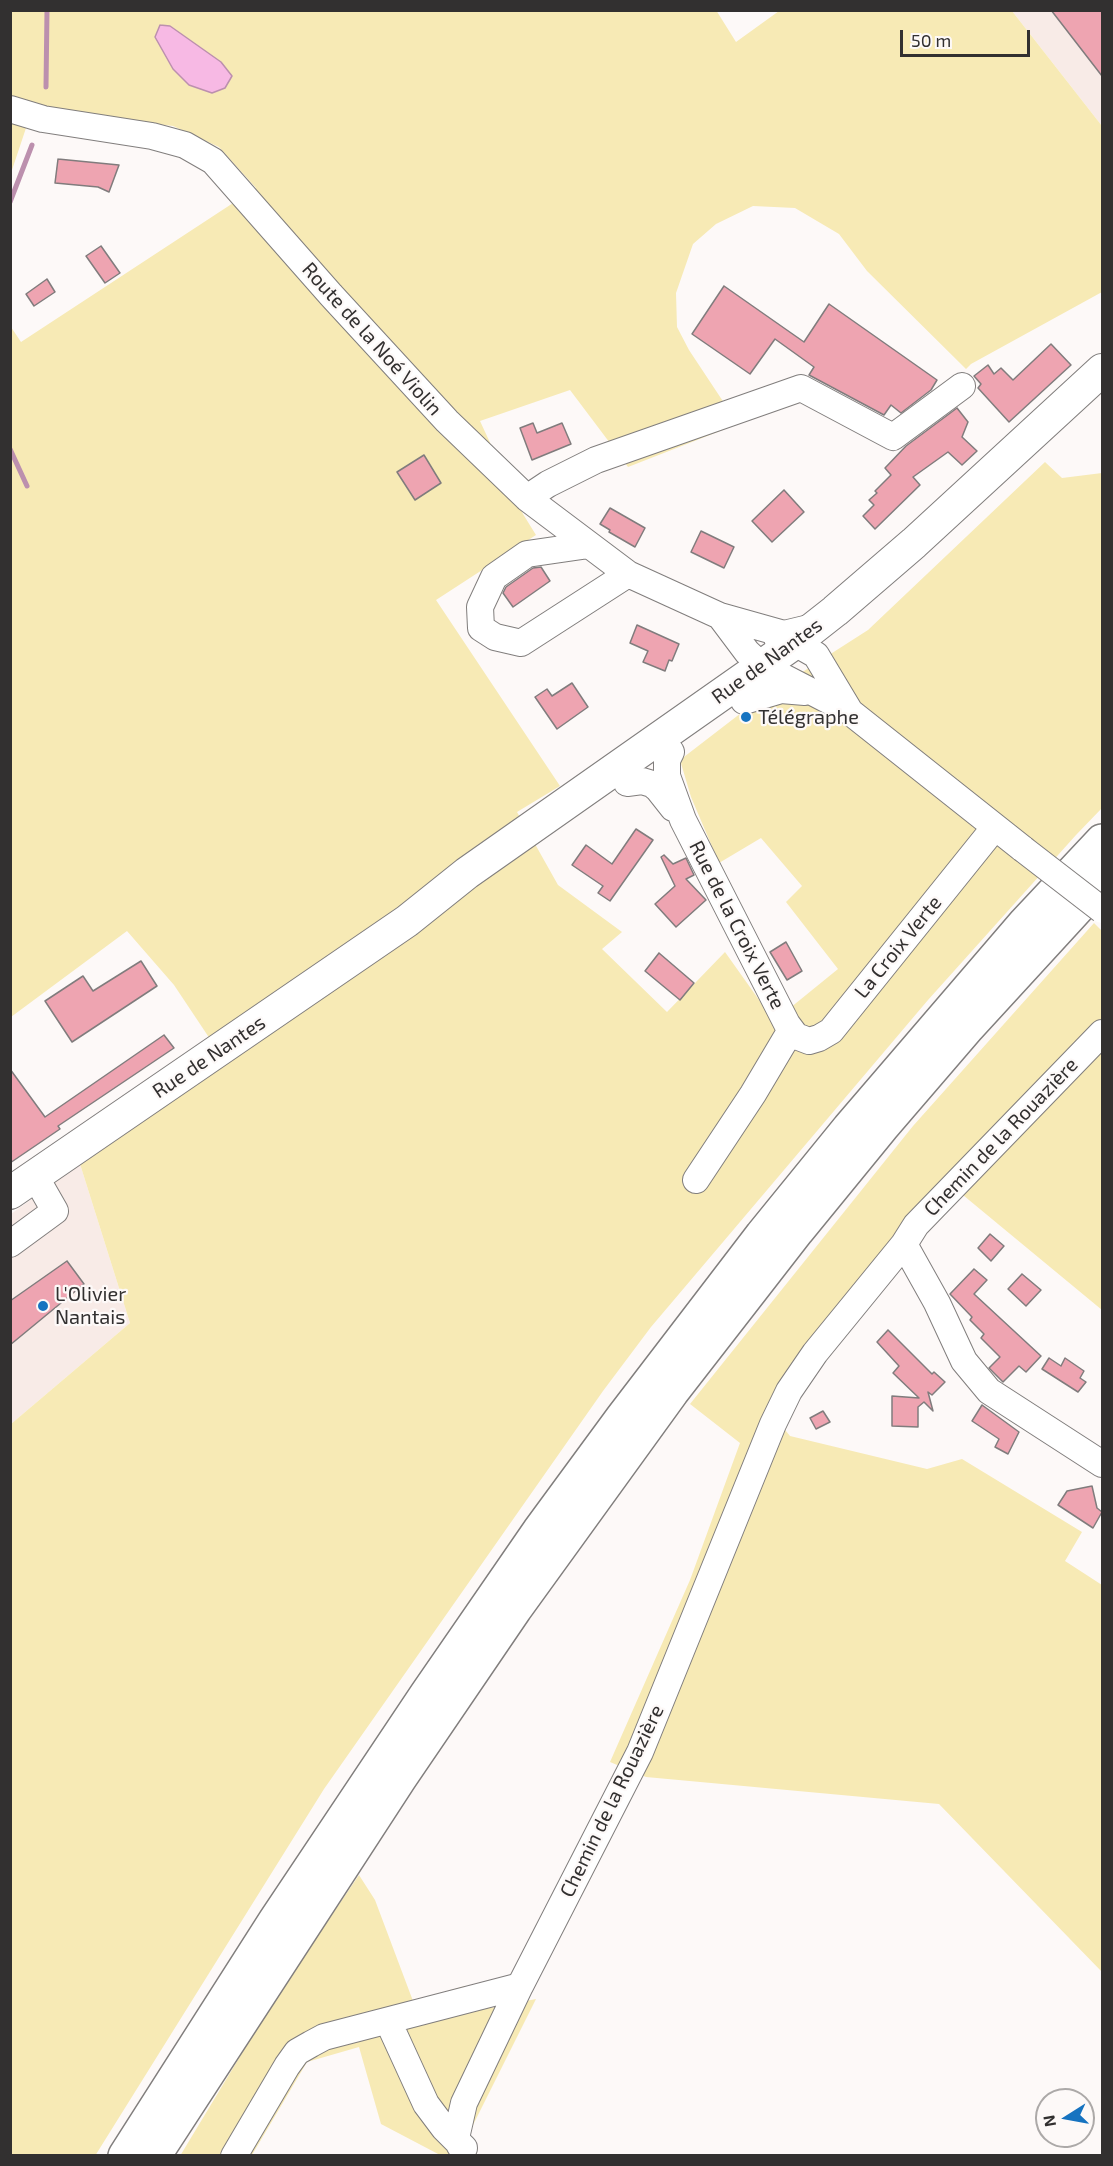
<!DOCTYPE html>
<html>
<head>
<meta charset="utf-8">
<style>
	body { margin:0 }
	#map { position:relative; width:1113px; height:2166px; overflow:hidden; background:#fdf9f8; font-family:"Exo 2",sans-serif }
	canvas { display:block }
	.frame { position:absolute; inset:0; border:12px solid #323030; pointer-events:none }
	.north { position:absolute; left:1035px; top:2088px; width:60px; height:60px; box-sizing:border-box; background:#fdf9f8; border:2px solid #aca9a8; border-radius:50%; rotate:259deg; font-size:16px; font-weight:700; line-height:24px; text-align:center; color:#323030 }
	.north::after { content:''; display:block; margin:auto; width:21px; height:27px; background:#1673c0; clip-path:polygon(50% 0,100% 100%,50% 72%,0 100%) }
	.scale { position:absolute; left:900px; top:30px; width:130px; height:27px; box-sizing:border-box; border:3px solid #323030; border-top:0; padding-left:8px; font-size:18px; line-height:21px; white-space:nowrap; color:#323030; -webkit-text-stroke:4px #fdf9f8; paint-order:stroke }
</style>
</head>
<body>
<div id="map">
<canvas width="1113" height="2166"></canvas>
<div class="frame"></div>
<div class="north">N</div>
<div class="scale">50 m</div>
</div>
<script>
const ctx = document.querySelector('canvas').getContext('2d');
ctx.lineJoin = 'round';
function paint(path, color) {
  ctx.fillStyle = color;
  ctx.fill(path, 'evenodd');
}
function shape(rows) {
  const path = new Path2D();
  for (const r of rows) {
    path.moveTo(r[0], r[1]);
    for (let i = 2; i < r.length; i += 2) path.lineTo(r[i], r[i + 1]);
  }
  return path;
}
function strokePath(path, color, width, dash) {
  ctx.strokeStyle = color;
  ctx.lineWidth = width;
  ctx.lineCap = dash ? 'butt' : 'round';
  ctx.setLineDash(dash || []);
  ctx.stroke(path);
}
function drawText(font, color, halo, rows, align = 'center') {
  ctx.font = font + ' "Exo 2",sans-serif';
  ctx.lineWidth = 4.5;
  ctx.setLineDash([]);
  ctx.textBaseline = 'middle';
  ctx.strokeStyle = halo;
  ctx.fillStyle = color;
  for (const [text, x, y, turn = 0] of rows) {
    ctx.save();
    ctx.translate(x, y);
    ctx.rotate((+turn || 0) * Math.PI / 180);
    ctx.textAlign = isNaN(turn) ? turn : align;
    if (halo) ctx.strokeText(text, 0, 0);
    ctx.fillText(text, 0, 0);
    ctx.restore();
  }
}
paint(shape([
	[1012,11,1102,11,1102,126],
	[80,1164,130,1323,11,1424,11,1214]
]), '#f8ebe7');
paint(shape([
	[11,10,716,10,736,42,779,11,1012,11,1102,126,1102,292,971,364,966,369,867,271,839,234,795,208,753,206,716,224,693,244,676,293,677,327,689,350,738,424,628,467,570,390,480,421,523,514,536,535,436,600,560,786,517,812,558,885,622,932,602,949,667,1012,725,952,774,1021,838,969,786,902,802,886,761,838,719,863,691,797,680,760,754,703,868,630,1045,462,1062,478,1102,473,1102,808,1076,835,928,1000,651,1327,603,1391,324,1789,95,2156,11,2155,11,1424,130,1323,80,1164,224,1060,174,985,127,931,11,1017,11,327,21,342,256,188,219,147,173,126,94,116,34,104,11,173],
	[1094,923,1102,931,1102,1310,946,1181,769,1410,790,1436,927,1469,962,1459,1082,1532,1065,1561,1102,1585,1102,1972,939,1804,646,1777,610,1762,690,1580,740,1443,690,1404,913,1126],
	[359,1875,375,1900,413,2001,465,1986,490,2008,536,1999,458,2155,440,2155,381,2124,359,2047,307,2062,252,2155,180,2156,274,2000]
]), '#f7eab5');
const water = shape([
	[160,25,170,26,221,62,232,76,225,88,212,93,189,85,173,69,155,37,160,25]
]);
paint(water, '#f7b9e4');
strokePath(water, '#bc90ae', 1.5);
strokePath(shape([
	[46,87,47,10],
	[10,202,32,145],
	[10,449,27,486]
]), '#bc90ae', 5);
const building = shape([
	[1051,10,1102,10,1102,76,1051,10],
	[58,159,119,165,109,192,98,187,55,183,58,159],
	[101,246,120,273,105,283,86,256,101,246],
	[47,279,55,292,34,306,26,294,47,279],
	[724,286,804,342,829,304,937,380,931,390,901,413,891,405,884,415,809,375,814,367,775,339,750,374,692,334,724,286],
	[1051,344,1071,365,1009,422,978,388,981,384,974,376,988,365,994,374,1001,368,1013,380,1051,344],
	[957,408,968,422,962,437,977,451,962,465,948,452,913,477,920,485,875,529,863,516,874,505,869,500,877,493,875,491,891,475,885,468,906,446,957,408],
	[533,423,537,433,562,423,571,444,532,460,520,428,533,423],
	[424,455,441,483,415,500,397,472,424,455],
	[784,490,804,512,772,542,752,521,784,490],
	[610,508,645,528,635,547,609,532,610,530,600,524,610,508],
	[701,531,734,547,724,568,691,552,701,531],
	[541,567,550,581,513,607,503,593,506,587,533,568,541,567],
	[637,625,679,644,672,661,669,660,665,671,643,662,648,651,630,643,637,625],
	[572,683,588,707,557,729,535,697,547,689,552,696,572,683],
	[636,829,653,840,610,901,598,893,603,886,572,865,586,845,612,864,636,829],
	[664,855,673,864,686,858,694,875,686,879,706,900,676,927,655,904,675,886,661,857,664,855],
	[786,942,802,971,787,980,770,952,786,942],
	[659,953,694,983,680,1000,645,971,659,953],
	[141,961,157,986,72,1042,45,1001,83,976,93,991,141,961],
	[164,1035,174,1048,58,1126,60,1129,10,1163,10,1069,45,1117,164,1035],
	[990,1234,1004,1246,991,1261,978,1248,990,1234],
	[67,1261,84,1284,10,1345,10,1301,67,1261],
	[974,1269,987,1280,974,1294,1041,1356,1026,1372,1019,1366,1003,1382,989,1368,1000,1357,981,1338,984,1334,970,1320,972,1317,950,1294,974,1269],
	[1022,1274,1041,1290,1026,1306,1008,1289,1022,1274],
	[888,1330,932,1374,934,1372,945,1382,932,1395,928,1392,933,1411,924,1402,918,1407,918,1427,892,1426,892,1396,919,1398,893,1373,899,1366,877,1342,888,1330],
	[1049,1358,1061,1366,1065,1358,1084,1371,1080,1378,1086,1382,1078,1392,1042,1369,1049,1358],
	[982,1405,1019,1432,1008,1454,995,1447,999,1439,972,1421,982,1405],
	[823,1411,830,1422,816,1429,810,1418,823,1411],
	[1092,1486,1097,1508,1102,1512,1093,1528,1058,1505,1067,1491,1092,1486]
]);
paint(building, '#eea4b1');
strokePath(building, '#807c7d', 1.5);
const minor = shape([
	[10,109,43,119,152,136,185,145,213,161,331,295,447,421,527,498,628,574,720,616,784,634,813,627],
	[527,498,548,484,596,460,801,388,893,437,962,386],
	[589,545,527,554,494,577,480,607,481,628,495,637,521,643,628,574],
	[720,616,747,652,762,666,849,711,1023,849],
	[777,638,802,647,816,655,849,710],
	[744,701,781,690,805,692],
	[671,752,667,760,667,776,683,820,787,1024,796,1036,809,1041,819,1038,831,1031,995,827],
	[627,783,642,781,652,784,658,789,673,808],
	[696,1180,753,1094,791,1030],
	[10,1244,55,1211,35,1176],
	[904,1244,937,1303,964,1361,989,1391,1102,1464],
	[388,2021,426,2104,444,2128,464,2148],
	[460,2146,456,2138,464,2103,520,1986,640,1752,773,1424,789,1391,815,1353,904,1244,916,1225,1102,1033],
	[234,2156,287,2066,297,2052,311,2044,324,2037,520,1986]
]);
const major = shape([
	[10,1193,407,921,467,873,793,644,835,611,914,543,1102,370]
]);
const highway = shape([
	[125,2156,275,1921,426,1695,539,1531,622,1418,762,1235,849,1128,1025,923,1102,841],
	[154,2156,400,1778,515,1609,672,1392,797,1231,882,1127,968,1027,1102,881]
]);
strokePath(minor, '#817e7d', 28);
strokePath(major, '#817e7d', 34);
strokePath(highway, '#817e7d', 36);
strokePath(minor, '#fff', 26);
strokePath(major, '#fff', 32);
strokePath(highway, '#fff', 33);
const minorBridge = shape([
	[1023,849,1102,910]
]);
strokePath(minorBridge, '#817e7d', 28, []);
strokePath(minorBridge, '#fff', 26);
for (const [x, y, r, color] of [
	[746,717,6,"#1673c0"],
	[43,1306,6,"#1673c0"]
]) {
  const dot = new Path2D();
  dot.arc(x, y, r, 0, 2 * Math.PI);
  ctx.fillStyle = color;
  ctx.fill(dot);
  strokePath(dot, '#fdf9f8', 2);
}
drawText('20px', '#323030', '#fdf9f8', [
	["Route de la Noé Violin",372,339,48],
	["Rue de Nantes",767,661,-36],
	["Rue de la Croix Verte",737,925,63],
	["La Croix Verte",898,947,-51],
	["Rue de Nantes",209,1057,-34],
	["Chemin de la Rouazière",1001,1137,-46],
	["Chemin de la Rouazière",612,1801,-64]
]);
drawText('20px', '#323030', '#fdf9f8', [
	["Télégraphe",758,717],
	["L'Olivier",55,1294],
	["Nantais",55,1317]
], 'left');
</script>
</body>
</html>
